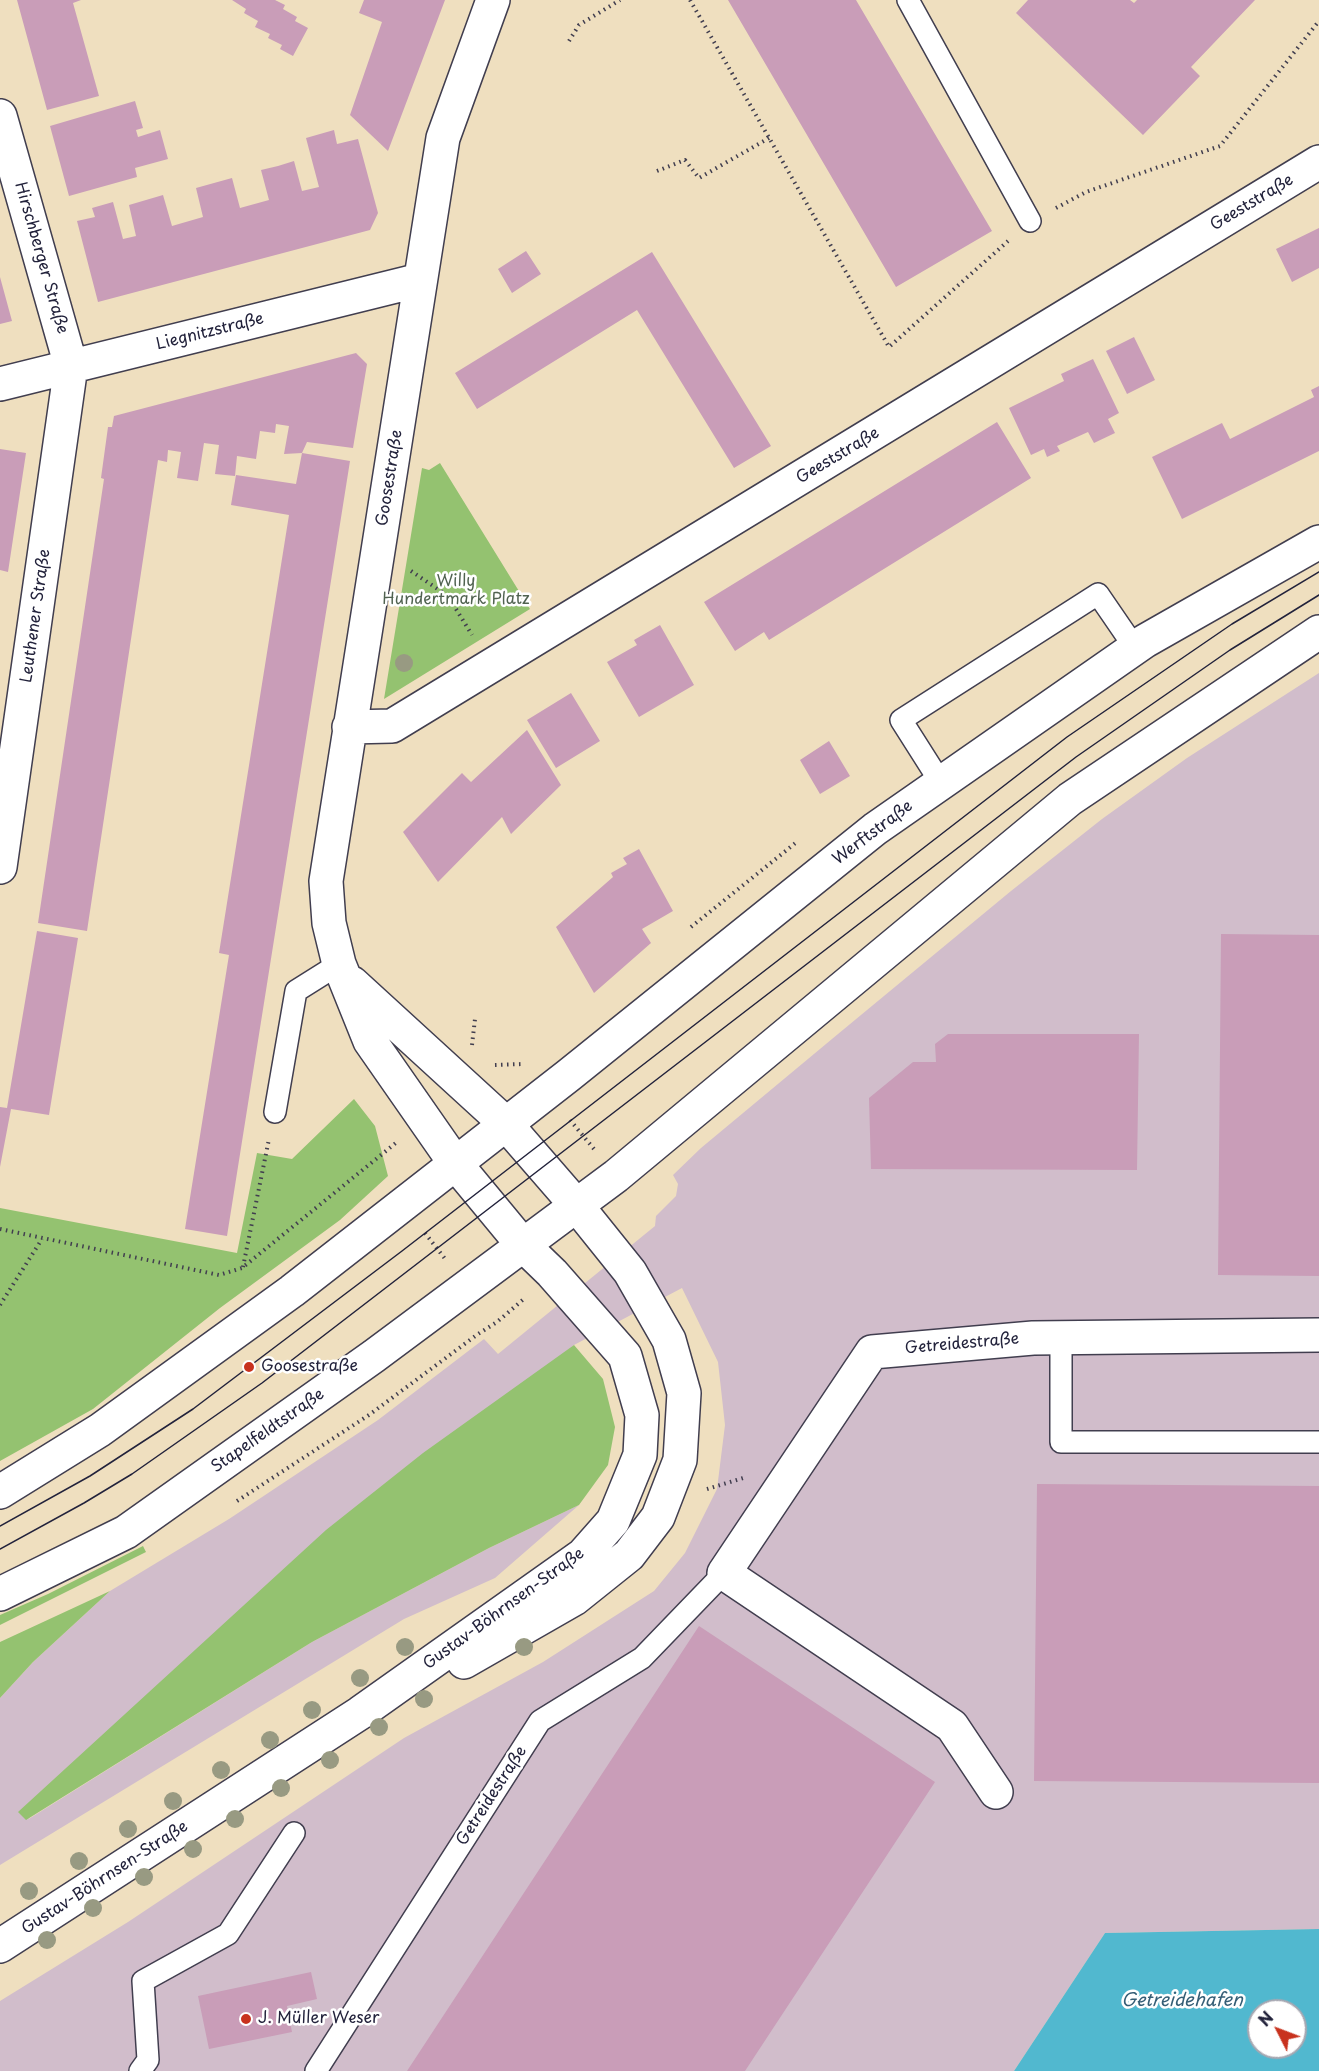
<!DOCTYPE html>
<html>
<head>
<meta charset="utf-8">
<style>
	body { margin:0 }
	#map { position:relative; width:1319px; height:2071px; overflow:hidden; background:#efdfbf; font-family:"Playpen Sans",sans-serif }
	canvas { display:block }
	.north { position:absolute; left:1247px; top:1999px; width:60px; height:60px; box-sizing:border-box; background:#fff; border:2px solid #a7a7b1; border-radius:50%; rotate:312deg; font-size:16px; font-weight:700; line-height:24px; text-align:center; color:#22223b }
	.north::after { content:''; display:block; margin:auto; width:21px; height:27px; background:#c8321e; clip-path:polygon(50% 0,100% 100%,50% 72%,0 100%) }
</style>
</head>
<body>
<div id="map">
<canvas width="1319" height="2071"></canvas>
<div class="north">N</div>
</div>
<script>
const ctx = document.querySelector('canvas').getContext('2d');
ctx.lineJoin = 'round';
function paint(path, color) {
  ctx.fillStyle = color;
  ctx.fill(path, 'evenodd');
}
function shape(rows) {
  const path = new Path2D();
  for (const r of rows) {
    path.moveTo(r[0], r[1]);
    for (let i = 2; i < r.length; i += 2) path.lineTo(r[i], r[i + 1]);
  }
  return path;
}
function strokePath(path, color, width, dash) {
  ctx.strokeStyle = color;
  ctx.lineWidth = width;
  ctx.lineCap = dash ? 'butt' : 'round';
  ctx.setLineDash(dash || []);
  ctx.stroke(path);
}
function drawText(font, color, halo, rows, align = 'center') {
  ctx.font = font + ' "Playpen Sans",sans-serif';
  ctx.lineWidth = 5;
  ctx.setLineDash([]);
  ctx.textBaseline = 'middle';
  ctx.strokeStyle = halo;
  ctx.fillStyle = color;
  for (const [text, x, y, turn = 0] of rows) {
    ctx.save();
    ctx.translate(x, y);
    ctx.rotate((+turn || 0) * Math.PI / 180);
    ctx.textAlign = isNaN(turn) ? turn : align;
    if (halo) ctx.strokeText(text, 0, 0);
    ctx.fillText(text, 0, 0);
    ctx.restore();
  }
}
paint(shape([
	[1319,673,1319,1929,1105,1933,1014,2071,0,2071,0,2001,128,1922,404,1738,543,1662,654,1591,685,1553,717,1489,725,1425,718,1362,682,1288,574,1345,27,1820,312,1642,489,1548,579,1505,495,1578,404,1619,0,1865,0,1698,33,1662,110,1591,229,1519,378,1420,484,1339,498,1354,655,1226,656,1216,676,1196,678,1184,673,1175,701,1148,838,1034,1011,891,1102,819,1187,758]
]), '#d1bdcb');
paint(shape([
	[440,463,530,609,384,699,422,468,429,470],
	[354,1099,375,1126,388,1176,340,1220,220,1308,93,1409,0,1461,0,1208,237,1253,257,1153,292,1159],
	[574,1345,603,1379,615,1427,608,1465,579,1505,489,1548,312,1642,26,1820,18,1812,326,1530,423,1453],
	[143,1546,146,1552,0,1625,0,1615,48,1594],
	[110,1591,33,1662,0,1698,0,1642]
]), '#94c270');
paint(shape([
	[1319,1929,1319,2071,1014,2071,1105,1933],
	[1259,2011,1295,2011,1295,2047,1259,2047]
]), '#51b8cf');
paint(shape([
	[17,0,81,0,73,3,99,96,47,110],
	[232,0,275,0,285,5,283,9,297,17,295,21,308,28,293,56,280,49,282,45,268,38,270,34,255,27,258,21,244,13,246,9],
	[364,0,445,0,388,151,350,115,382,22,359,13],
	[728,0,856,0,992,231,896,287],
	[1028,0,1130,0,1134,3,1137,0,1255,0,1191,67,1200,76,1143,135,1016,13],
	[135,101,143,128,136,130,138,137,160,130,168,159,135,168,137,177,69,196,50,126],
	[334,130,337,144,358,139,378,213,370,230,98,302,77,221,95,217,92,208,113,202,123,239,136,236,129,205,163,195,172,226,203,217,196,188,232,178,240,208,269,200,261,170,278,166,294,161,302,191,319,187,306,138],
	[1319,228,1319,268,1292,282,1276,249],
	[526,251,541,274,512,293,498,269],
	[652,252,771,446,734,468,637,310,477,409,455,373],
	[0,277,12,321,0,324],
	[1134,337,1155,380,1127,394,1106,351],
	[356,353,367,364,353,448,307,442,302,453,350,461,227,1236,185,1229,229,955,219,953,289,515,231,505,236,475,296,484,302,453,284,454,289,426,276,424,275,433,260,431,256,459,237,456,235,476,215,474,219,445,204,443,198,481,177,478,181,452,168,450,167,462,158,460,87,931,38,923,104,479,101,478,108,427,112,427,114,416],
	[1093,359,1119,413,1108,419,1115,433,1094,443,1088,432,1057,446,1060,451,1047,457,1044,449,1031,455,1009,408,1064,381,1061,374],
	[1319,386,1319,451,1182,519,1152,457,1222,423,1230,439,1314,397,1311,390],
	[997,422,1031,478,769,640,764,632,735,651,704,602],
	[0,449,26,453,8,572,0,570],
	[660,625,694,685,639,717,607,662,637,645,634,640],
	[571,693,600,741,556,768,527,720],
	[527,730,561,785,511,834,502,817,438,882,403,832,462,773,471,782],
	[829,741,850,776,820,794,800,760],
	[639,849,673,911,642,929,651,943,594,993,556,927,613,877,611,873,627,864,623,858],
	[37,931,78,938,49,1115,11,1109,0,1167,0,1107,7,1108],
	[1221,934,1319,935,1319,1276,1218,1275],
	[948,1034,1139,1034,1137,1170,871,1169,869,1098,913,1062,936,1062,935,1044],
	[1037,1484,1319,1486,1319,1783,1034,1781],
	[699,1626,935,1782,745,2071,407,2071],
	[311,1972,317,1999,287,2006,292,2032,209,2049,198,1996]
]), '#c99db8');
const service = shape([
	[908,0,1030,221],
	[941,783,901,720,1098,594,1135,648],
	[275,1112,296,991,339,964],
	[1061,1338,1061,1442,1319,1442],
	[140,2071,148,2060,143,1981,228,1934,294,1833],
	[316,2071,540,1721,642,1658,724,1573]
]);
const minor = shape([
	[0,116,71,366,0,867],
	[0,384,420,280],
	[349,727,392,726,1319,162],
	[352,983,505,1123],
	[455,1163,370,1041,339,964,329,923,326,881,443,138,493,0],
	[464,1662,574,1599,629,1555,658,1517,680,1460,684,1393,669,1340,630,1272,577,1206],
	[996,1792,952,1726,724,1573,872,1352,1033,1338,1319,1335],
	[0,1946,360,1713,583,1555,613,1521,640,1455,642,1415,625,1356,552,1273,522,1244]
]);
const primary = shape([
	[505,1123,577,1206],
	[455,1163,522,1244],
	[0,1492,100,1430,292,1291,569,1075,875,829,1145,641,1319,542],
	[0,1594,126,1532,374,1356,616,1176,1070,799,1319,632]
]);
strokePath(service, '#413e4f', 24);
strokePath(minor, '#413e4f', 36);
strokePath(primary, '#413e4f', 36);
strokePath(shape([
	[690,0,889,347,1008,241],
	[569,41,579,25,620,0],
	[657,171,685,160,699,178,769,138],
	[1056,208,1086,192,1220,146,1319,21],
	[411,571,448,596,472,635],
	[691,927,798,841],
	[472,1045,475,1019],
	[495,1065,523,1064],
	[570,1120,594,1149],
	[0,1229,219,1275,242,1268,397,1142],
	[425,1233,446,1260],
	[243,1267,269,1139],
	[0,1305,42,1239],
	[707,1489,743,1478],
	[237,1501,369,1415,478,1334,497,1322,525,1298]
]), '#413e4f', 4, [1.5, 4.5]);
strokePath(service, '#fff', 21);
strokePath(minor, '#fff', 33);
strokePath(primary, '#fff', 33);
strokePath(shape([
	[0,1526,90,1476,193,1409,402,1251,1067,737,1232,624,1319,572],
	[0,1549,84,1503,132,1474,262,1383,1076,757,1230,650,1319,595]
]), '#22223b', 1.5);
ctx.fillStyle = '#989a82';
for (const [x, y] of [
	[404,663],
	[405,1647],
	[524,1647],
	[360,1678],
	[424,1699],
	[312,1710],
	[379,1727],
	[270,1740],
	[330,1760],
	[221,1770],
	[281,1788],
	[173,1801],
	[235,1819],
	[128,1829],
	[193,1849],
	[79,1861],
	[144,1877],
	[29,1891],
	[93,1908],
	[47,1940]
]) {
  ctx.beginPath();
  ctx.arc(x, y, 9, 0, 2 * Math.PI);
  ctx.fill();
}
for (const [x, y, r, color] of [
	[249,1367,6,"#c8321e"],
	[246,2019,6,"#c8321e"]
]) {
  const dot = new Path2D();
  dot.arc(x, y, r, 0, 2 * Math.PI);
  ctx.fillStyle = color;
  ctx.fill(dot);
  strokePath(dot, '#fff', 2);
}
drawText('16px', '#22223b', '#fff', [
	["Geeststraße",1252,203,-31],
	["Hirschberger Straße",41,258,74],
	["Liegnitzstraße",210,332,-14],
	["Geeststraße",838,456,-31],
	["Goosestraße",390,478,-81],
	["Leuthener Straße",36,616,-82],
	["Werftstraße",873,833,-37],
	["Getreidestraße",962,1344,-5],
	["Stapelfeldtstraße",268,1431,-35],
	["Gustav-Böhrnsen-Straße",504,1609,-36],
	["Getreidestraße",492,1796,-57],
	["Gustav-Böhrnsen-Straße",105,1878,-33]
]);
drawText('16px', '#506250', '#fff', [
	["Willy",456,582],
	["Hundertmark Platz",456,600]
]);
drawText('16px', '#22223b', '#fff', [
	["Goosestraße",261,1367],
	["J. Müller Weser",258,2019]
], 'left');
drawText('italic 18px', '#355e76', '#fff', [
	["Getreidehafen",1182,2001]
]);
</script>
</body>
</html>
